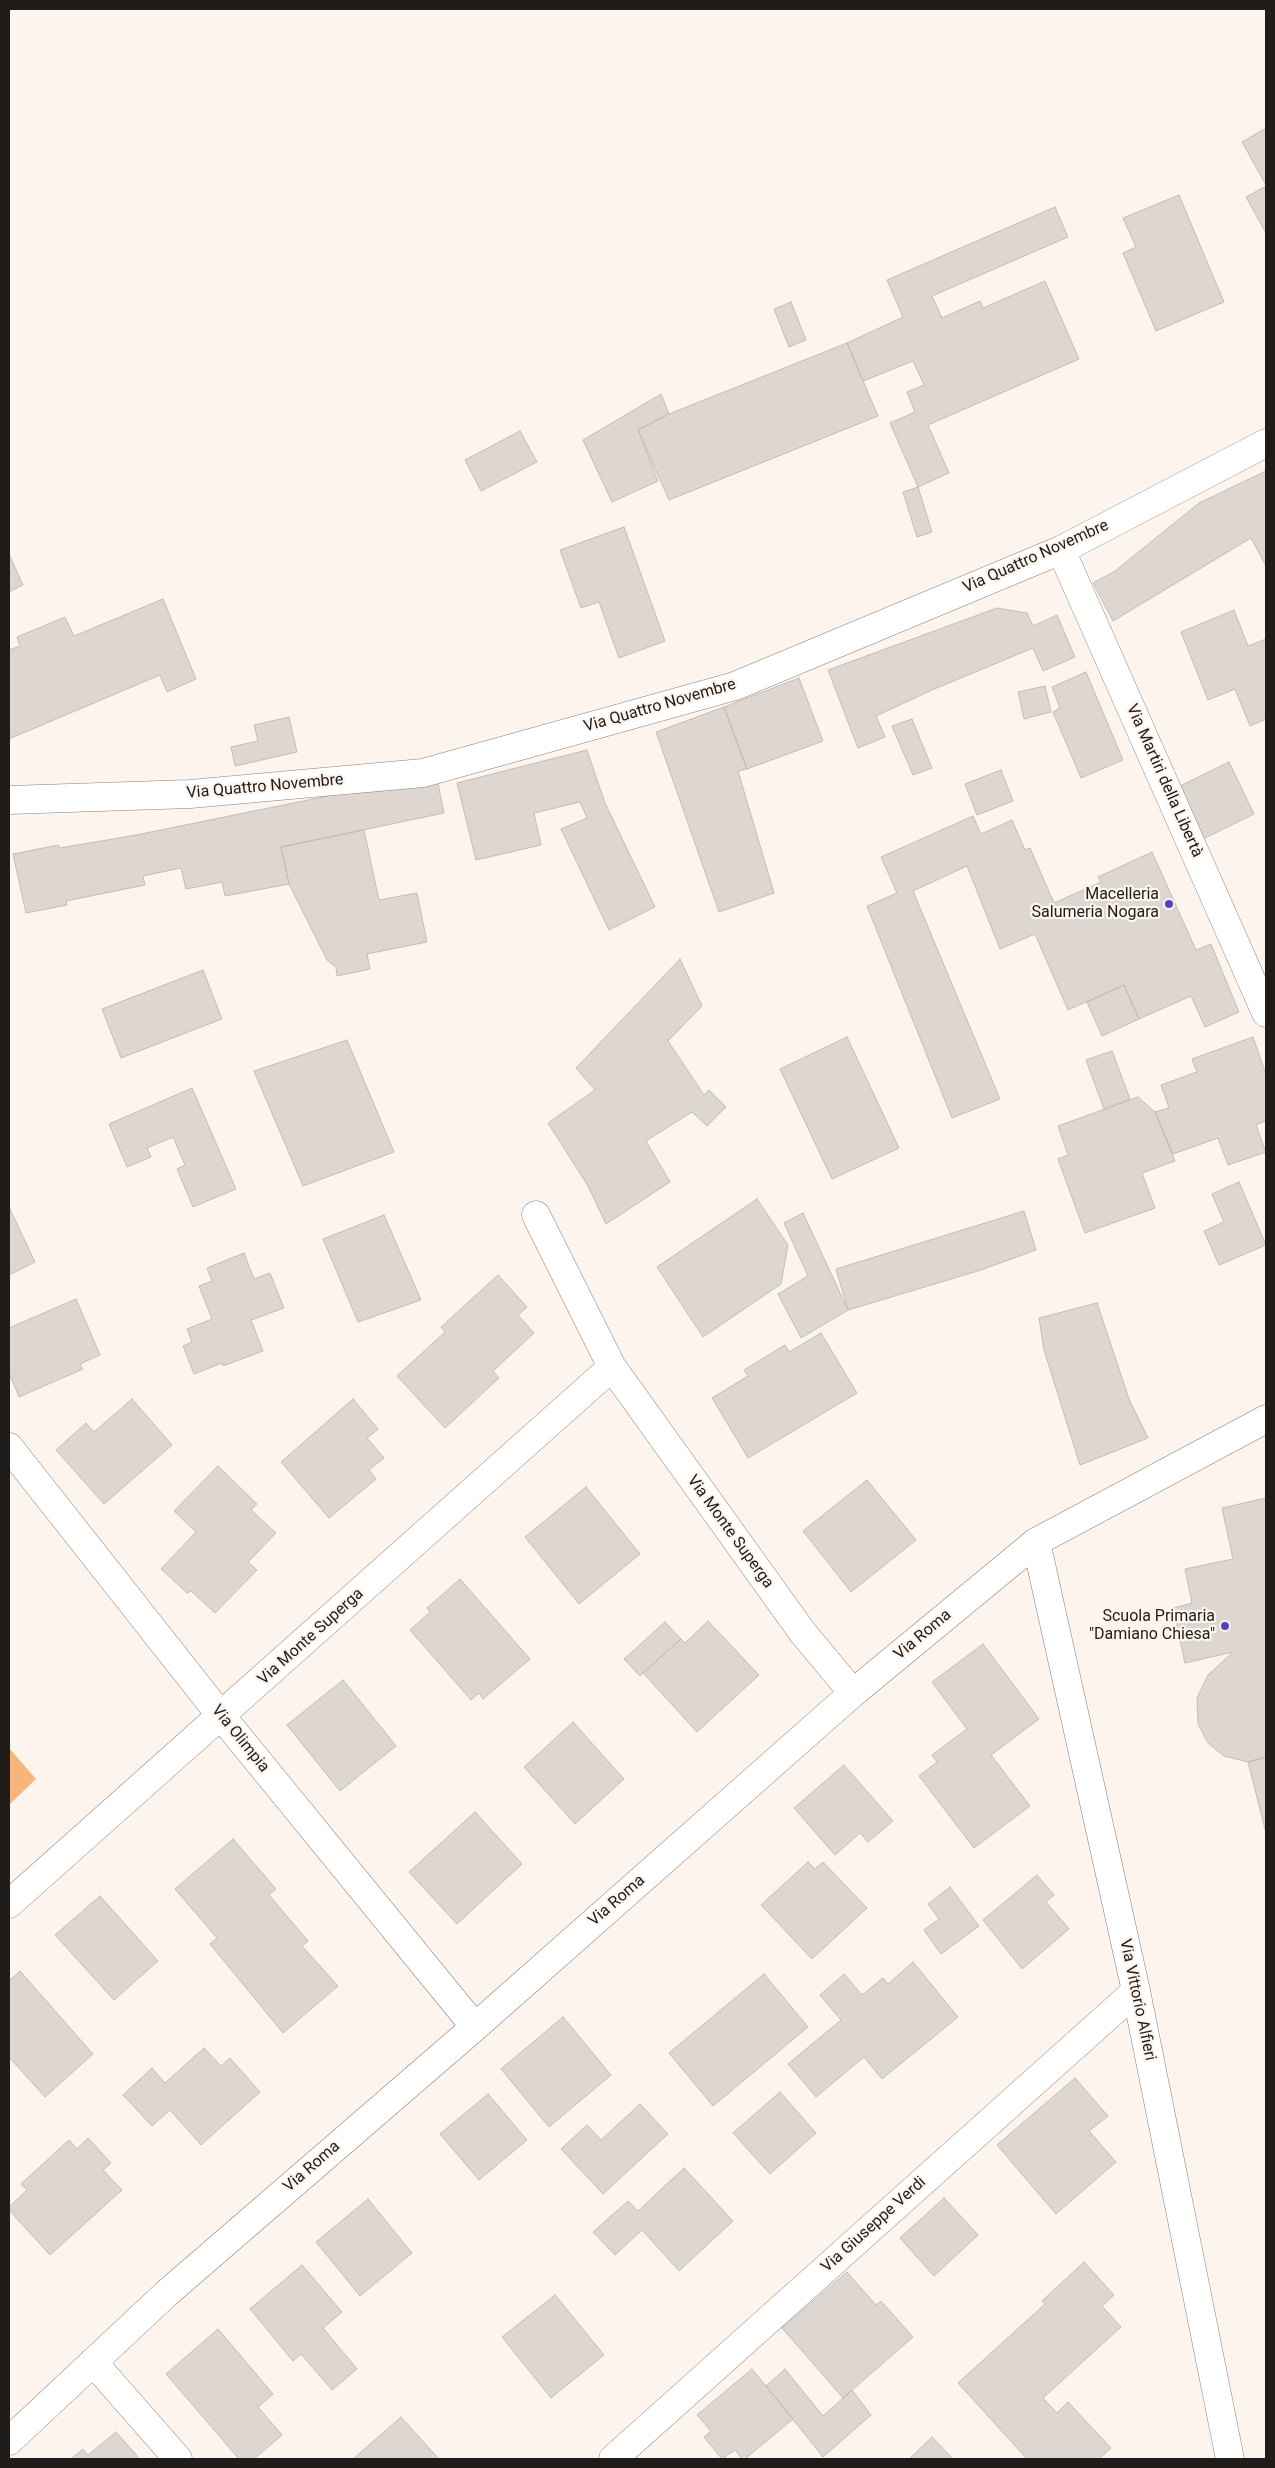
<!DOCTYPE html>
<html>
<head>
<meta charset="utf-8">
<style>
	body { margin:0 }
	#map { position:relative; width:1275px; height:2468px; overflow:hidden; background:#fcf4ed; font-family:Roboto,sans-serif }
	canvas { display:block }
	.frame { position:absolute; inset:0; border:10px solid #1f1c1a; pointer-events:none }
</style>
</head>
<body>
<div id="map">
<canvas width="1275" height="2468"></canvas>
<div class="frame"></div>
</div>
<script>
const ctx = document.querySelector('canvas').getContext('2d');
ctx.lineJoin = 'round';
function paint(path, color) {
  ctx.fillStyle = color;
  ctx.fill(path, 'evenodd');
}
function shape(rows) {
  const path = new Path2D();
  for (const r of rows) {
    path.moveTo(r[0], r[1]);
    for (let i = 2; i < r.length; i += 2) path.lineTo(r[i], r[i + 1]);
  }
  return path;
}
function strokePath(path, color, width, dash) {
  ctx.strokeStyle = color;
  ctx.lineWidth = width;
  ctx.lineCap = dash ? 'butt' : 'round';
  ctx.setLineDash(dash || []);
  ctx.stroke(path);
}
function drawText(font, color, halo, rows, align = 'center') {
  ctx.font = font + ' Roboto,sans-serif';
  ctx.lineWidth = 4.5;
  ctx.setLineDash([]);
  ctx.textBaseline = 'middle';
  ctx.strokeStyle = halo;
  ctx.fillStyle = color;
  for (const [text, x, y, turn = 0] of rows) {
    ctx.save();
    ctx.translate(x, y);
    ctx.rotate((+turn || 0) * Math.PI / 180);
    ctx.textAlign = isNaN(turn) ? turn : align;
    if (halo) ctx.strokeText(text, 0, 0);
    ctx.fillText(text, 0, 0);
    ctx.restore();
  }
}
paint(shape([
	[9,1748,36,1779,9,1805]
]), '#f5b67b');
const building = shape([
	[1266,128,1266,185,1242,142,1266,128],
	[1266,186,1266,233,1246,197,1266,186],
	[1179,195,1224,302,1156,331,1123,253,1136,247,1123,218,1179,195],
	[1055,207,1068,237,932,296,942,318,980,301,983,308,1045,281,1079,359,928,425,949,473,918,487,890,423,915,412,907,392,924,385,913,361,863,381,847,343,903,317,887,280,1055,207],
	[791,302,806,340,789,347,774,309,791,302],
	[847,343,878,416,669,500,638,430,669,414,847,343],
	[661,394,669,414,638,430,658,481,612,502,583,440,661,394],
	[520,431,537,462,481,491,465,460,520,431],
	[1266,471,1266,566,1251,538,1113,621,1093,583,1115,571,1199,503,1266,471],
	[918,487,932,532,917,537,903,492,918,487],
	[624,527,665,641,619,658,599,602,581,608,560,550,624,527],
	[9,554,23,585,9,592,9,554],
	[163,599,196,679,167,692,160,675,9,739,9,650,20,646,17,637,65,617,74,636,163,599],
	[997,608,1027,613,1033,626,1057,615,1075,657,1043,671,1033,648,932,690,876,716,885,737,858,748,828,670,997,608],
	[1234,610,1248,646,1266,639,1266,719,1250,726,1235,689,1208,700,1181,632,1234,610],
	[1086,672,1123,760,1081,778,1053,712,1060,708,1052,687,1086,672],
	[799,678,823,741,747,769,724,707,799,678],
	[1045,686,1051,712,1024,719,1018,692,1045,686],
	[724,707,747,769,738,771,774,893,719,912,656,732,724,707],
	[289,717,297,752,235,766,231,747,258,741,254,725,289,717],
	[912,719,932,768,913,775,892,726,912,719],
	[587,750,605,803,655,907,609,930,561,829,587,818,580,802,534,813,541,845,476,860,457,783,587,750],
	[1229,762,1254,814,1201,840,1176,788,1229,762],
	[1001,770,1013,801,977,815,965,784,1001,770],
	[436,774,444,813,281,847,289,884,225,896,222,882,186,889,181,868,143,876,145,885,66,901,67,905,26,913,13,854,58,845,60,848,136,835,436,774],
	[973,816,981,834,1012,820,1025,850,1030,848,1054,903,1101,882,1098,877,1152,852,1196,950,1211,944,1239,1012,1205,1027,1191,996,1139,1019,1124,985,1068,1010,1035,934,1000,949,967,866,913,891,1000,1099,952,1118,867,906,897,893,881,857,973,816],
	[364,830,379,900,417,893,427,942,367,954,370,969,337,976,336,967,327,960,289,884,281,847,364,830],
	[680,959,702,1006,668,1041,704,1095,709,1090,726,1107,707,1126,692,1112,646,1141,670,1182,606,1224,588,1186,548,1123,595,1090,576,1068,680,959],
	[203,970,222,1019,121,1058,102,1009,203,970],
	[1124,985,1139,1019,1102,1036,1087,1002,1124,985],
	[847,1037,899,1148,832,1179,780,1069,847,1037],
	[1253,1037,1266,1074,1266,1121,1256,1125,1266,1152,1228,1165,1218,1138,1173,1154,1155,1112,1169,1108,1161,1085,1197,1072,1192,1059,1253,1037],
	[347,1040,394,1152,303,1186,254,1071,347,1040],
	[1112,1051,1130,1099,1104,1109,1086,1060,1112,1051],
	[192,1088,236,1189,193,1207,177,1169,185,1165,173,1137,147,1148,151,1157,127,1167,109,1124,192,1088],
	[1138,1097,1155,1112,1175,1161,1142,1173,1155,1208,1085,1233,1058,1159,1068,1155,1058,1126,1138,1097],
	[1239,1182,1266,1245,1219,1265,1204,1231,1224,1222,1212,1194,1239,1182],
	[757,1199,788,1245,781,1284,703,1337,657,1267,757,1199],
	[9,1207,35,1262,9,1275,9,1207],
	[1024,1211,1036,1250,981,1270,848,1310,836,1269,1024,1211],
	[803,1213,848,1310,801,1338,778,1294,808,1276,784,1223,803,1213],
	[384,1215,421,1300,358,1322,323,1239,384,1215],
	[244,1253,254,1279,270,1273,284,1308,251,1320,263,1351,223,1366,222,1363,194,1374,183,1346,192,1342,187,1329,212,1319,199,1286,212,1281,207,1268,244,1253],
	[498,1275,527,1307,518,1315,534,1333,493,1371,499,1378,445,1428,397,1376,445,1332,441,1327,498,1275],
	[76,1299,100,1355,80,1364,83,1369,19,1397,9,1373,9,1328,76,1299],
	[1097,1303,1129,1399,1148,1438,1080,1465,1044,1350,1039,1318,1097,1303],
	[821,1333,857,1393,748,1458,712,1398,748,1376,744,1370,785,1345,789,1352,821,1333],
	[132,1399,172,1445,104,1504,56,1450,86,1423,94,1432,132,1399],
	[353,1399,378,1429,367,1438,384,1458,369,1470,376,1479,329,1518,281,1462,353,1399],
	[218,1466,257,1504,251,1510,276,1533,248,1562,257,1570,215,1613,191,1591,187,1593,161,1569,196,1532,174,1511,218,1466],
	[867,1480,916,1540,851,1592,803,1531,867,1480],
	[586,1487,640,1554,579,1604,525,1537,586,1487],
	[1266,1498,1266,1757,1248,1762,1224,1756,1208,1743,1198,1724,1197,1698,1208,1675,1233,1652,1185,1663,1173,1608,1192,1603,1185,1569,1233,1559,1222,1508,1266,1498],
	[460,1579,530,1659,483,1699,479,1693,471,1700,410,1630,430,1612,427,1608,460,1579],
	[708,1621,759,1675,697,1732,643,1673,681,1639,685,1643,708,1621],
	[665,1622,681,1639,640,1676,624,1659,665,1622],
	[983,1644,1039,1719,991,1755,1030,1806,974,1848,919,1776,937,1762,932,1755,967,1729,932,1682,983,1644],
	[343,1680,396,1746,340,1791,287,1725,343,1680],
	[573,1722,624,1779,575,1824,524,1767,573,1722],
	[1266,1757,1266,1833,1248,1762,1266,1757],
	[844,1765,893,1821,868,1842,860,1833,835,1855,794,1808,844,1765],
	[475,1812,522,1864,457,1924,409,1872,475,1812],
	[233,1839,276,1889,269,1895,308,1941,302,1946,338,1986,283,2033,210,1944,217,1938,175,1889,233,1839],
	[808,1862,815,1869,823,1862,867,1908,812,1959,761,1905,808,1862],
	[1037,1875,1054,1895,1046,1902,1069,1929,1022,1969,983,1920,1037,1875],
	[950,1887,979,1926,941,1954,924,1930,939,1919,928,1904,950,1887],
	[100,1896,158,1961,114,2000,55,1935,100,1896],
	[913,1962,958,2017,882,2079,864,2057,816,2097,788,2064,841,2020,820,1995,844,1974,862,1995,883,1978,888,1984,913,1962],
	[20,1971,93,2054,45,2097,9,2057,9,1981,20,1971],
	[764,1974,808,2027,713,2106,669,2053,764,1974],
	[563,2017,611,2075,549,2127,501,2069,563,2017],
	[204,2048,221,2066,230,2058,260,2092,201,2145,170,2110,152,2126,123,2095,152,2068,165,2083,204,2048],
	[1075,2078,1108,2116,1089,2131,1116,2162,1056,2214,997,2145,1075,2078],
	[780,2092,816,2133,770,2174,733,2133,780,2092],
	[488,2094,527,2140,479,2180,440,2134,488,2094],
	[640,2104,668,2134,603,2194,561,2149,587,2125,601,2140,640,2104],
	[88,2138,111,2163,103,2170,122,2190,50,2255,9,2210,9,2207,27,2190,21,2184,69,2140,77,2149,88,2138],
	[684,2168,733,2221,679,2271,642,2230,615,2255,593,2232,628,2201,638,2211,684,2168],
	[944,2198,978,2235,934,2276,900,2238,944,2198],
	[368,2199,412,2253,360,2296,316,2242,368,2199],
	[1084,2262,1114,2295,1102,2306,1121,2327,1043,2398,1057,2413,1068,2402,1111,2448,1099,2459,1027,2459,958,2383,1045,2304,1042,2301,1084,2262],
	[302,2265,342,2312,323,2328,357,2369,332,2390,301,2354,293,2361,250,2309,302,2265],
	[847,2272,876,2305,881,2301,913,2337,843,2398,782,2328,847,2272],
	[555,2295,604,2355,551,2398,502,2337,555,2295],
	[218,2329,273,2394,258,2407,282,2435,254,2459,239,2459,166,2374,218,2329],
	[752,2369,793,2419,745,2459,742,2459,735,2450,722,2459,704,2437,711,2431,697,2415,752,2369],
	[785,2369,823,2416,852,2390,871,2415,823,2457,766,2386,785,2369],
	[401,2417,439,2459,353,2459,401,2417],
	[116,2432,140,2459,71,2459,83,2449,88,2455,116,2432],
	[932,2437,953,2459,909,2459,932,2437]
]);
paint(building, '#ded6d0');
strokePath(building, '#c4bcb6', 1);
const minor = shape([
	[1061,550,1266,1013],
	[536,1215,612,1367,803,1633,853,1693],
	[9,1447,222,1717,475,2027],
	[1036,1542,1136,1991,1230,2459],
	[9,1904,612,1367],
	[93,2362,178,2459],
	[9,2441,167,2293,475,2027,853,1693,1036,1542,1266,1419],
	[613,2459,1136,1991]
]);
const tertiary = shape([
	[9,800,190,794,423,773,735,686,1061,550,1266,443]
]);
strokePath(minor, '#88817b', 29);
strokePath(tertiary, '#88817b', 29);
strokePath(minor, '#fff', 28);
strokePath(tertiary, '#fff', 28);
for (const [x, y, r, color] of [
	[1169,904,5,"#5745bd"],
	[1225,1626,5,"#5745bd"]
]) {
  const dot = new Path2D();
  dot.arc(x, y, r, 0, 2 * Math.PI);
  ctx.fillStyle = color;
  ctx.fill(dot);
  strokePath(dot, '#fcf4ed', 2);
}
drawText('16px', '#1f1c1a', '#fcf4ed', [
	["Via Quattro Novembre",1036,557,-24],
	["Via Quattro Novembre",660,706,-16],
	["Via Martiri della Libertà",1164,781,66],
	["Via Quattro Novembre",265,787,-5],
	["Via Monte Superga",730,1532,54],
	["Via Roma",923,1635,-40],
	["Via Monte Superga",311,1637,-42],
	["Via Olimpia",240,1739,51],
	["Via Roma",617,1901,-41],
	["Via Vittorio Alfieri",1137,2000,78],
	["Via Roma",312,2167,-41],
	["Via Giuseppe Verdi",874,2225,-42]
]);
drawText('16px', '#1f1c1a', '#fcf4ed', [
	["Macelleria",1159,895],
	["Salumeria Nogara",1159,913],
	["Scuola Primaria",1215,1617],
	["\"Damiano Chiesa\"",1215,1635]
], 'right');
</script>
</body>
</html>
